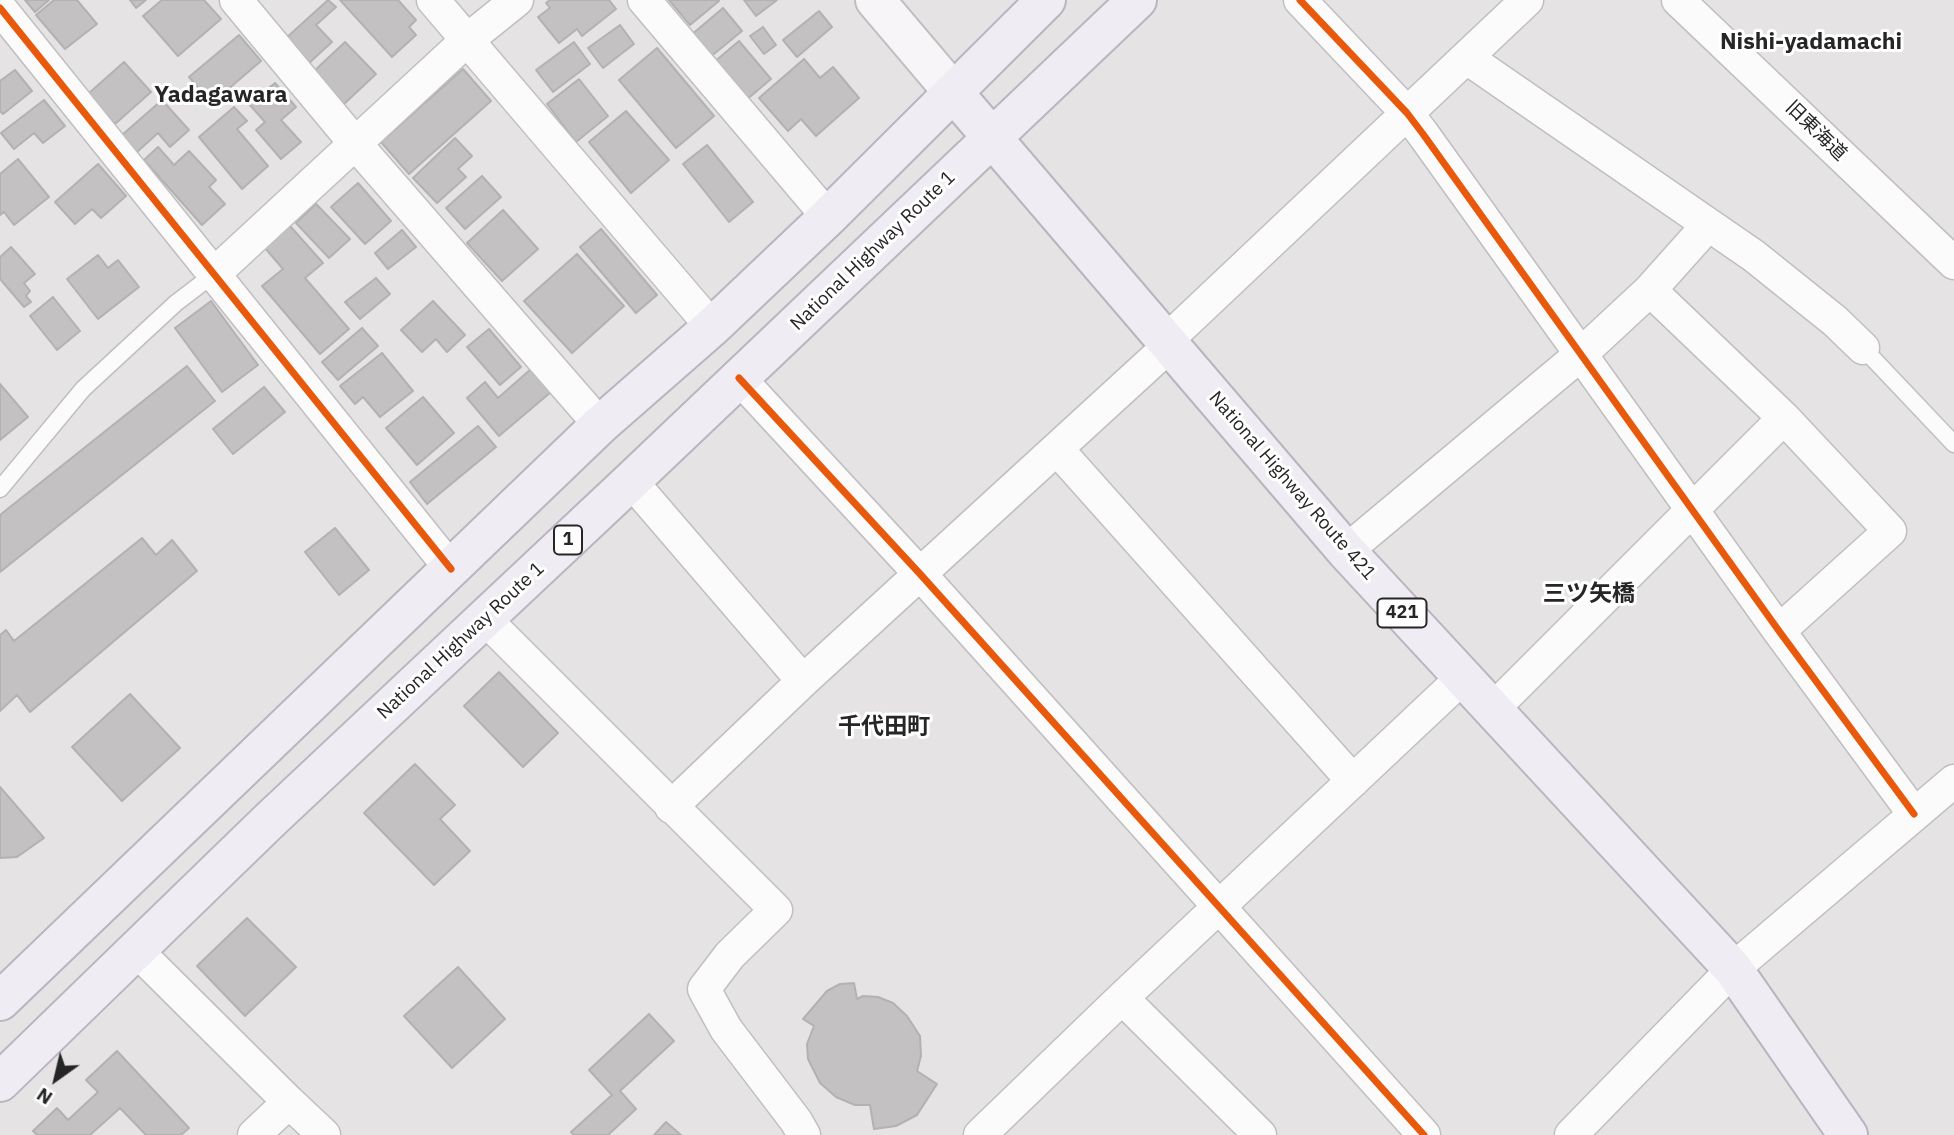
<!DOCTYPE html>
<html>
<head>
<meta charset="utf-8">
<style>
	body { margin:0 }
	#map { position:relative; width:1954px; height:1135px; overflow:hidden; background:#e5e3e4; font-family:"IBM Plex Sans",sans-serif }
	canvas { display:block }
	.north { position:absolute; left:21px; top:1044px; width:70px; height:70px; -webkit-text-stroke:5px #fff; paint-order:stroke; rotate:214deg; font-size:19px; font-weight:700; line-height:28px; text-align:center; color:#272627 }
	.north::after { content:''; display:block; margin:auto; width:24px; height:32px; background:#272627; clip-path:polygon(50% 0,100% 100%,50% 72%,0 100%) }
</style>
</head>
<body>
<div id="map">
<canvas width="1954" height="1135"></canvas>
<div class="north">N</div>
</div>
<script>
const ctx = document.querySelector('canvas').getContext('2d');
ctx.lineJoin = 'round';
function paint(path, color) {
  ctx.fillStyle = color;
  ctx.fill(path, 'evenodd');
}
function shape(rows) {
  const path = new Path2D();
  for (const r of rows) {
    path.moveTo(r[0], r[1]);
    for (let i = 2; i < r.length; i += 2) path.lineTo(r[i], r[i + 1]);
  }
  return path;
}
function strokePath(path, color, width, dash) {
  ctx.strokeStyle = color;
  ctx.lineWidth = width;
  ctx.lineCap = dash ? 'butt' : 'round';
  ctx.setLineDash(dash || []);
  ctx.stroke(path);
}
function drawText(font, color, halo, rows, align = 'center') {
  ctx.font = font + ' "IBM Plex Sans","Noto Sans JP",sans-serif';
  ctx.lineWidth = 6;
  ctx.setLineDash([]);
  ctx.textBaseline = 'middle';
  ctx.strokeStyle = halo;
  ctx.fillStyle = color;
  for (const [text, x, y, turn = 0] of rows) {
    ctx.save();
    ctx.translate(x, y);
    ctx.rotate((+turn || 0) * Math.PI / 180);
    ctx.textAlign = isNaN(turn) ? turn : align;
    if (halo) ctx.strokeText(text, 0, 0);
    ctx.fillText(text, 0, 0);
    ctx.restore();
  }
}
const building = shape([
	[25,0,49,0,35,12,25,0],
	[54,0,77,0,97,24,65,49,36,15,54,0],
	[130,0,146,0,136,8,130,0],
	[162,0,204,0,221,19,178,56,143,16,162,0],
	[328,0,336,7,316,25,332,42,308,64,285,39,328,0],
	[340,0,398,0,416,20,409,27,416,35,392,57,340,0],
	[550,0,609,0,616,9,582,36,577,29,559,43,538,17,550,8,546,3,550,0],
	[669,0,718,0,719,1,690,25,669,0],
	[744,0,777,0,756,16,744,0],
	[723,8,742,31,709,58,690,36,723,8],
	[819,11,832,27,797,57,783,40,819,11],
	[620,25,634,44,603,68,588,48,620,25],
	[763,27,776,45,764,54,750,36,763,27],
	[239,35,261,61,212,103,189,77,239,35],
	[739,41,771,79,745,101,713,63,739,41],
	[345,42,376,74,343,105,312,73,345,42],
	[574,42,590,64,553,92,536,70,574,42],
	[657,48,714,116,676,148,619,80,657,48],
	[804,59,820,78,833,67,859,98,816,136,801,119,788,131,759,98,804,59],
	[124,62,151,92,115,124,88,94,124,62],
	[463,69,491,101,409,174,381,142,463,69],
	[15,70,32,91,3,114,0,111,0,81,15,70],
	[579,79,608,116,576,142,547,104,579,79],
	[275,83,296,107,281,120,301,142,281,159,256,130,265,122,249,104,275,83],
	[44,100,65,126,43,143,34,133,14,149,1,133,44,100],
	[162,100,189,130,170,147,158,133,137,152,122,135,162,100],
	[234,107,247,121,237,129,268,166,242,189,199,137,234,107],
	[626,111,669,160,631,193,589,142,626,111],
	[455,138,472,156,458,169,466,177,437,203,413,178,455,138],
	[707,145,753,202,729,222,683,164,707,145],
	[158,147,174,165,189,151,216,180,209,187,225,204,202,225,144,160,158,147],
	[18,159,49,197,14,225,4,212,0,215,0,174,18,159],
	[98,164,126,196,101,218,92,209,75,224,55,202,98,164],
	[482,176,501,197,465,229,446,208,482,176],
	[358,183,391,221,365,244,331,207,358,183],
	[316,204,350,239,329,258,296,223,316,204],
	[503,210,538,249,502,281,467,243,503,210],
	[290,226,323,263,305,278,349,329,320,354,262,286,283,269,265,248,290,226],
	[601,229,657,295,636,313,580,247,601,229],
	[402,230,416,247,388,269,375,253,402,230],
	[11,247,35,274,24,283,30,291,26,296,31,302,24,307,0,279,0,257,11,247],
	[577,254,624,306,572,353,524,301,577,254],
	[98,255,108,268,118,260,139,287,98,319,67,279,98,255],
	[376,278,390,294,360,319,345,302,376,278],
	[53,297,80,331,57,350,30,316,53,297],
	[211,301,258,365,222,392,175,328,211,301],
	[433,301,465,335,447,352,436,339,422,352,401,330,433,301],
	[362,328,378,346,338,380,322,362,362,328],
	[489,329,521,367,500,385,467,347,489,329],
	[382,353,413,391,380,417,363,397,355,404,340,386,382,353],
	[187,366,215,401,0,572,0,515,187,366],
	[531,369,551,392,499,436,467,398,485,382,498,398,531,369],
	[0,384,28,417,0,440,0,384],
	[264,387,285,412,233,454,213,429,264,387],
	[423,397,454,433,417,465,386,428,423,397],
	[478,426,496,447,427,504,410,482,478,426],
	[335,528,369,570,339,595,305,552,335,528],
	[142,538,156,555,172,540,197,571,30,712,17,695,0,711,0,635,6,630,14,641,142,538],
	[499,672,558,733,523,767,464,706,499,672],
	[130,694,180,748,122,801,72,747,130,694],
	[415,764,455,805,440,819,470,851,434,885,364,813,415,764],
	[0,787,44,838,17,857,0,858,0,787],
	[247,918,296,967,245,1016,197,966,247,918],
	[458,967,505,1019,452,1068,404,1016,458,967],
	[854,983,857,999,863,996,878,997,893,1003,907,1016,920,1036,921,1056,917,1071,937,1084,917,1115,896,1126,874,1129,870,1105,855,1105,836,1097,820,1083,808,1059,807,1044,814,1026,803,1019,827,991,840,984,854,983],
	[649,1014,674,1041,620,1091,636,1109,608,1135,574,1135,571,1132,612,1095,589,1070,649,1014],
	[117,1051,189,1128,181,1135,146,1135,120,1108,90,1135,37,1135,33,1131,57,1108,68,1120,98,1092,86,1080,117,1051],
	[666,1122,681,1135,654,1135,666,1122]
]);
paint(building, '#c3c1c2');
strokePath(building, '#b3b1b2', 2);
const service = shape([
	[1863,348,1954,444],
	[0,489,83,389,176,303,214,274]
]);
const minor = shape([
	[236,0,354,142,600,425],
	[433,0,712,327],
	[644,0,828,217],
	[1300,0,1407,113,1423,134,1779,631,1914,814],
	[1678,0,1954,263],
	[0,8,451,569],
	[1467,58,1754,256,1835,321,1863,348],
	[214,274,466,41,517,0],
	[1650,290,1708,225],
	[1166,341,1527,0],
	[739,378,921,575,1424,1135],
	[1057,449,1353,781],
	[631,481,803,681],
	[1346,551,1580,355,1650,290,1784,418,1890,531,1779,631],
	[484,618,776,910,730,955,704,989,726,1029,796,1121,804,1135],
	[1492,710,1784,418],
	[671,807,803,681,1170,345],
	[136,950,289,1102],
	[1122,998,1260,1135],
	[254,1135,289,1102,324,1135],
	[980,1135,1122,998,1462,678],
	[1571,1135,1733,969,1954,781]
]);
const secondary = shape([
	[875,0,953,92]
]);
const trunk = shape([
	[953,92,1346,551,1733,969,1848,1135],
	[0,1001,600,425,712,327,828,217,1046,0],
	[0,1082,269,821,631,481,1137,0]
]);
strokePath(service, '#c0bfc0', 19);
strokePath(minor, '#c0bfc0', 35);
strokePath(secondary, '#c0bfc0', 42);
strokePath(trunk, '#bab4bf', 42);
strokePath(service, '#fbfbfb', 16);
strokePath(minor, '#fbfbfb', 32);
strokePath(secondary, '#f7f5f8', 38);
strokePath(trunk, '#f0ecf4', 38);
strokePath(shape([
	[1300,0,1407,113,1423,134,1779,631,1914,814],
	[0,8,451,569],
	[739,378,921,575,1424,1135]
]), '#e8590c', 7);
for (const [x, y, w] of [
	[568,540,28],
	[1402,613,49]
]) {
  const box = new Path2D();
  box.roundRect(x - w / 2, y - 14.5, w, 29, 5);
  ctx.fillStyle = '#fff';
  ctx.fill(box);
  strokePath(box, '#272627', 2);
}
drawText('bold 18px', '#272627', null, [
	["1",568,540],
	["421",1402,613]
]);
drawText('19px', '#272627', '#fff', [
	["旧東海道",1816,131,44],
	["National Highway Route 1",873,251,-44],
	["National Highway Route 421",1292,486,49],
	["National Highway Route 1",461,641,-43]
]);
drawText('bold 23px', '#272627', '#fff', [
	["Nishi-yadamachi",1811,42],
	["Yadagawara",221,95],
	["三ツ矢橋",1589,594],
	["千代田町",884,727]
]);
</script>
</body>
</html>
